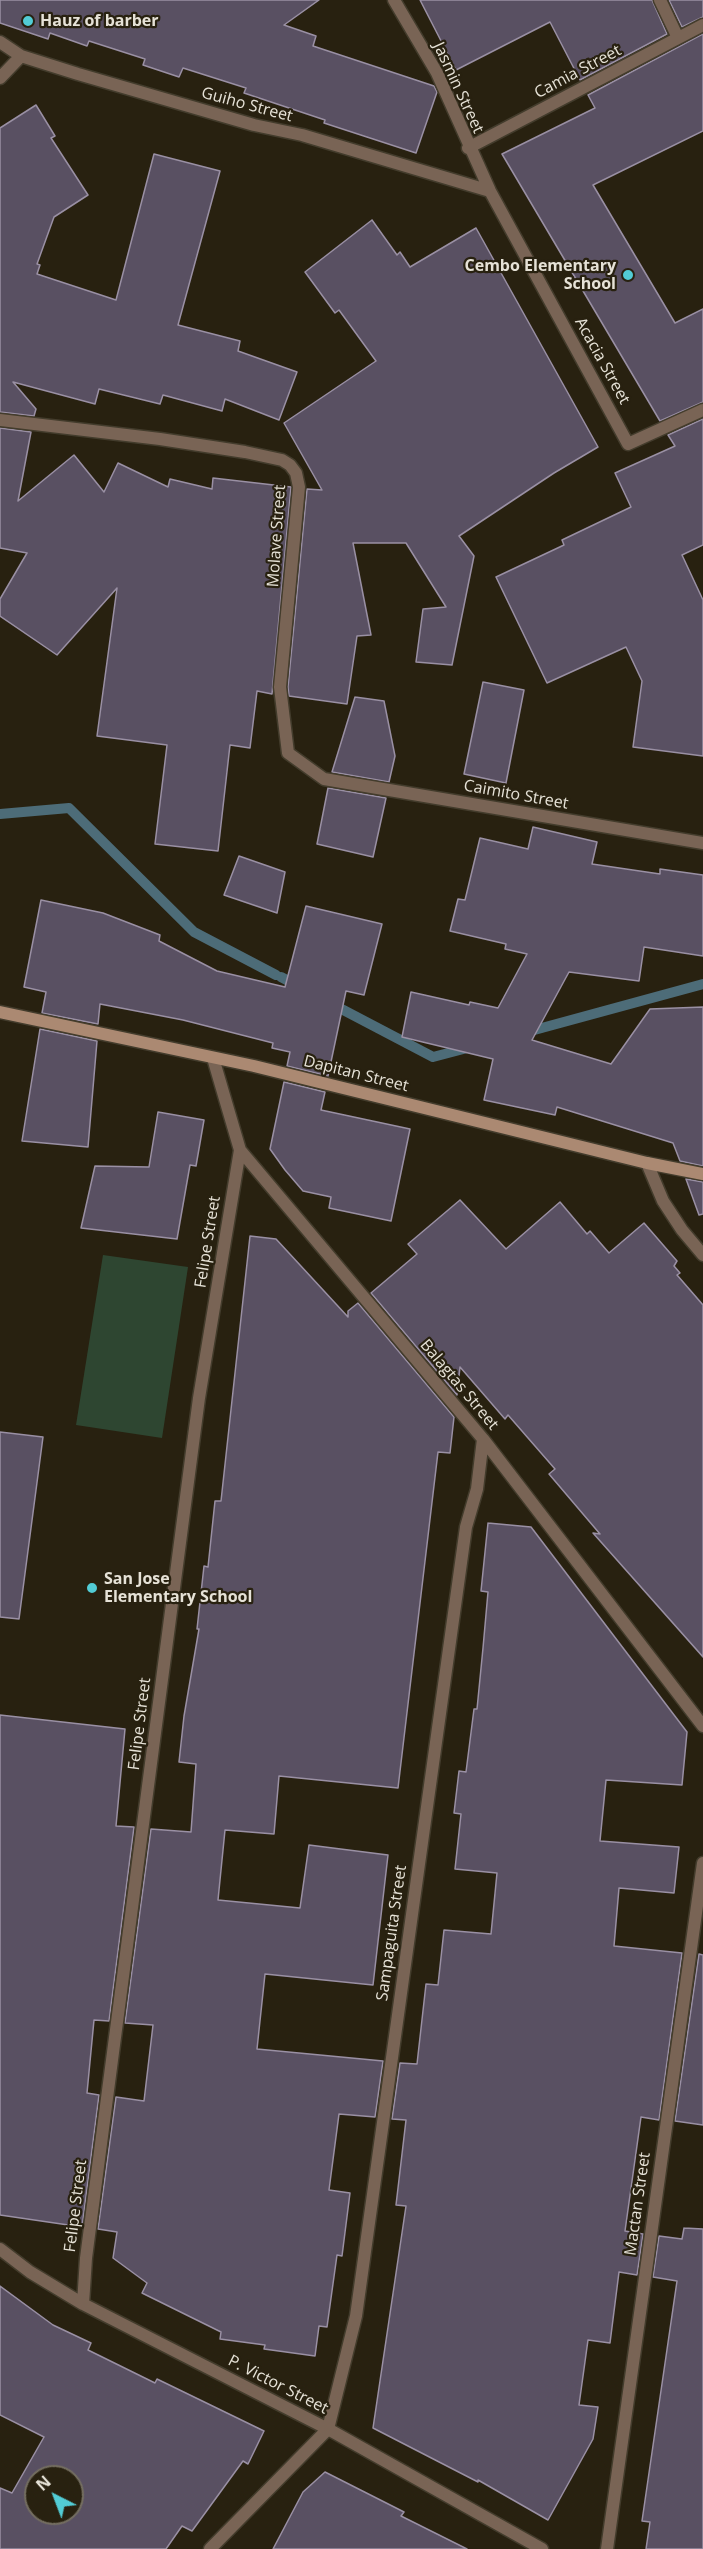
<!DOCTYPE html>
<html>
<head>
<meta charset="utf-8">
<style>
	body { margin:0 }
	#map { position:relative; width:703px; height:2549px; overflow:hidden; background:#282110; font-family:"Open Sans",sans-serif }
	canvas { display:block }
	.north { position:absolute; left:24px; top:2465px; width:60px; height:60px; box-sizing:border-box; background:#282110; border:2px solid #746e60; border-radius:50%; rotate:318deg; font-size:16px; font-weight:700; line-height:24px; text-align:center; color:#e6e2d7 }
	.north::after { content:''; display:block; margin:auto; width:21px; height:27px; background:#52ccd5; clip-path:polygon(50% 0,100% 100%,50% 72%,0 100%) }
</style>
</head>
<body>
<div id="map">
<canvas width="703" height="2549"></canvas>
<div class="north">N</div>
</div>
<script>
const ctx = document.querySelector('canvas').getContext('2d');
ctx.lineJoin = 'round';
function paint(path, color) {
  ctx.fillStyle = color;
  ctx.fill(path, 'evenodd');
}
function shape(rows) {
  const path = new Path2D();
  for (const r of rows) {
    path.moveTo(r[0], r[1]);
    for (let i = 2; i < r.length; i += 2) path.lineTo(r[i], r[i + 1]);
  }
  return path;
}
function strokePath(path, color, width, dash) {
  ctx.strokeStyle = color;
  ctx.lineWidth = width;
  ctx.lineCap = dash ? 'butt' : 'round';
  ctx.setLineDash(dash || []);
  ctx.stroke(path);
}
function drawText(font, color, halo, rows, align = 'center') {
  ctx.font = font + ' "Open Sans",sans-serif';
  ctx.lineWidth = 4.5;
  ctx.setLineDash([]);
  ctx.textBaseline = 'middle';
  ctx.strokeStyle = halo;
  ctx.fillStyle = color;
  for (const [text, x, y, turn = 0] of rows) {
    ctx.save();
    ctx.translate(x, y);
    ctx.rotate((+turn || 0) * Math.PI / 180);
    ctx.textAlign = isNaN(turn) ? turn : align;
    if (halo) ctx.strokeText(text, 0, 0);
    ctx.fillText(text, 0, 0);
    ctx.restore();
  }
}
paint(shape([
	[103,1255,188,1267,162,1438,76,1425]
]), '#2e4631');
strokePath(shape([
	[0,814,69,808,194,932,276,975],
	[281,977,298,986],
	[330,1003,433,1057,471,1047],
	[527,1032,703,984]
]), '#4d6c78', 10);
const building = shape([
	[0,0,319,0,284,25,316,36,313,46,434,86,437,92,416,153,324,123,325,120,244,93,246,88,183,68,179,77,143,65,145,59,89,41,87,46,50,33,48,39,0,23,0,0],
	[420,0,652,0,667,34,580,80,550,22,456,70,420,0],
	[669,0,703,0,703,17,682,27,669,0],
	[703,34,703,131,593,185,675,323,703,309,703,402,660,421,502,154,595,108,588,95,703,34],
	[36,105,55,136,51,138,88,195,54,217,37,264,40,265,37,274,116,300,154,154,220,171,178,325,240,341,238,351,297,372,279,420,225,399,222,411,163,395,160,404,99,389,95,404,13,382,36,409,34,416,0,412,0,128,36,105],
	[372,220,397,255,400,252,410,267,476,228,598,447,554,473,459,536,474,556,452,665,416,662,423,609,446,607,406,543,353,543,371,635,357,636,347,704,289,696,288,687,307,489,322,490,284,423,376,361,339,310,335,313,305,272,372,220],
	[703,419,703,545,682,555,703,600,703,756,633,747,642,681,626,647,547,683,496,577,564,545,562,540,631,507,615,473,675,446,668,435,703,419],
	[0,428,31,432,18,501,74,455,104,492,118,463,168,487,170,479,212,489,213,478,291,487,272,694,257,691,250,748,230,745,218,851,155,844,167,745,97,736,117,588,57,655,0,616,0,599,27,553,0,548,0,428],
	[483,682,524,690,506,783,464,774,483,682],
	[355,697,384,701,395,756,389,782,332,772,355,697],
	[328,788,386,798,373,857,317,844,328,788],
	[533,827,597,842,592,864,660,874,660,869,703,875,703,956,644,947,639,981,569,972,532,1040,611,1064,650,1009,703,1007,703,1166,680,1161,673,1143,557,1107,555,1115,484,1100,493,1059,402,1037,411,992,469,1005,470,1002,498,1008,527,954,505,949,506,944,450,931,458,899,465,900,480,838,528,849,533,827],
	[239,856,285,872,277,913,224,895,239,856],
	[41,900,103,913,160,935,159,941,217,971,285,987,306,906,382,924,364,995,346,991,328,1076,287,1066,290,1052,272,1048,273,1043,183,1020,100,1004,98,1024,42,1013,46,992,24,987,41,900],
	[40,1029,97,1041,88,1147,22,1141,40,1029],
	[284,1082,325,1092,321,1110,410,1129,391,1221,329,1208,331,1197,303,1191,285,1170,270,1149,284,1082],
	[158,1112,204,1120,196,1166,190,1165,177,1239,81,1228,95,1166,149,1167,158,1112],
	[686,1179,703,1182,703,1214,699,1215,686,1179],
	[460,1200,506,1249,560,1202,587,1234,590,1231,609,1253,644,1223,677,1261,674,1266,680,1273,677,1275,703,1305,703,1657,593,1533,600,1534,549,1474,555,1469,508,1415,505,1419,460,1367,457,1395,371,1293,417,1254,408,1244,460,1200],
	[250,1236,276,1239,348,1317,348,1311,358,1303,454,1417,450,1453,438,1452,398,1788,279,1776,274,1834,225,1830,218,1900,300,1908,309,1845,388,1855,373,1985,265,1974,257,2049,383,2061,375,2117,339,2114,329,2190,350,2193,342,2256,337,2255,327,2327,319,2326,315,2356,264,2349,265,2345,220,2339,221,2332,142,2293,147,2283,113,2258,117,2232,98,2229,116,2097,144,2101,153,2025,125,2023,151,1829,191,1832,196,1764,179,1762,184,1716,199,1629,197,1629,204,1566,208,1567,215,1501,221,1501,250,1236],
	[0,1432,43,1437,19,1619,0,1617,0,1432],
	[488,1523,531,1527,687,1732,682,1785,606,1780,600,1841,679,1847,674,1893,619,1888,614,1946,682,1953,659,2120,641,2117,625,2231,643,2234,637,2275,619,2272,610,2343,588,2340,579,2405,598,2407,593,2439,548,2520,478,2480,478,2482,373,2428,406,2206,396,2205,406,2120,392,2119,400,2063,417,2064,426,1984,438,1985,444,1930,491,1934,497,1873,455,1869,461,1814,454,1813,459,1771,466,1772,474,1709,477,1709,483,1648,488,1592,481,1591,488,1523],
	[0,1715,125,1729,116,1826,134,1827,109,2021,94,2020,87,2093,99,2095,82,2227,0,2215,0,1715],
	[699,1954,703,1955,703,2125,675,2121,699,1954],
	[684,2228,703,2229,703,2549,646,2549,650,2522,642,2521,677,2281,653,2277,659,2236,682,2239,684,2228],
	[0,2286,53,2325,91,2343,88,2350,155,2383,157,2379,264,2431,248,2464,243,2461,192,2531,182,2526,166,2549,0,2549,0,2488,12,2493,44,2437,0,2415,0,2286],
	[36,2477,72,2477,72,2513,36,2513,36,2477],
	[325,2472,404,2512,401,2516,467,2549,273,2549,303,2492,325,2472]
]);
paint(building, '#595062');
strokePath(building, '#9a90a4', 1.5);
const street = shape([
	[394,0,437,73,490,191,628,444,703,410],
	[660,0,678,38],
	[0,42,21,56,78,74,254,125,302,135,490,191],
	[0,78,21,56],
	[468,148,703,25],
	[0,420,160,439,245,452,282,460,290,465,296,473,299,487,280,687,288,753,324,779,703,843],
	[213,1058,240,1150,483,1439,703,1726],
	[647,1163,663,1201,682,1230,703,1255],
	[0,2249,30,2272,83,2304,328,2429,542,2549],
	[83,2304,86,2258,199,1398,240,1150],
	[210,2549,328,2429,356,2316,466,1527,477,1489,483,1439],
	[607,2549,703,1863]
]);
const secondary = shape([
	[0,1012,254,1066,647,1163,703,1174]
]);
strokePath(street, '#433c2c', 15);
strokePath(secondary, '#433c2c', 15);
strokePath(street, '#796455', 12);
strokePath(secondary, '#ab8972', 12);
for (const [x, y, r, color] of [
	[28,21,6,"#52ccd5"],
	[628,275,6,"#52ccd5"],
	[92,1588,6,"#52ccd5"]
]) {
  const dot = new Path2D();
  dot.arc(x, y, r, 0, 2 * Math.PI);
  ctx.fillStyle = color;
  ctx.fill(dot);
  strokePath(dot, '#282110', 2);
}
drawText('bold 16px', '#e6e2d7', '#282110', [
	["Hauz of barber",40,21],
	["Cembo Elementary",616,266,"right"],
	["School",616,284,"right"],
	["San Jose",104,1579],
	["Elementary School",104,1597]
], 'left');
drawText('16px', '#e6e2d7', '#282110', [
	["Camia Street",578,72,-28],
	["Jasmin Street",458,88,65],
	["Guiho Street",247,105,15],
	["Acacia Street",602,361,61],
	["Molave Street",277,536,-86],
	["Caimito Street",516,795,10],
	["Dapitan Street",356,1074,14],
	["Felipe Street",208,1242,-81],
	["Balagtas Street",459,1385,50],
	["Felipe Street",140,1724,-83],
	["Sampaguita Street",392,1933,-82],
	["Mactan Street",638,2204,-82],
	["Felipe Street",76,2206,-83],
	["P. Victor Street",278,2385,27]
]);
</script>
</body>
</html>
